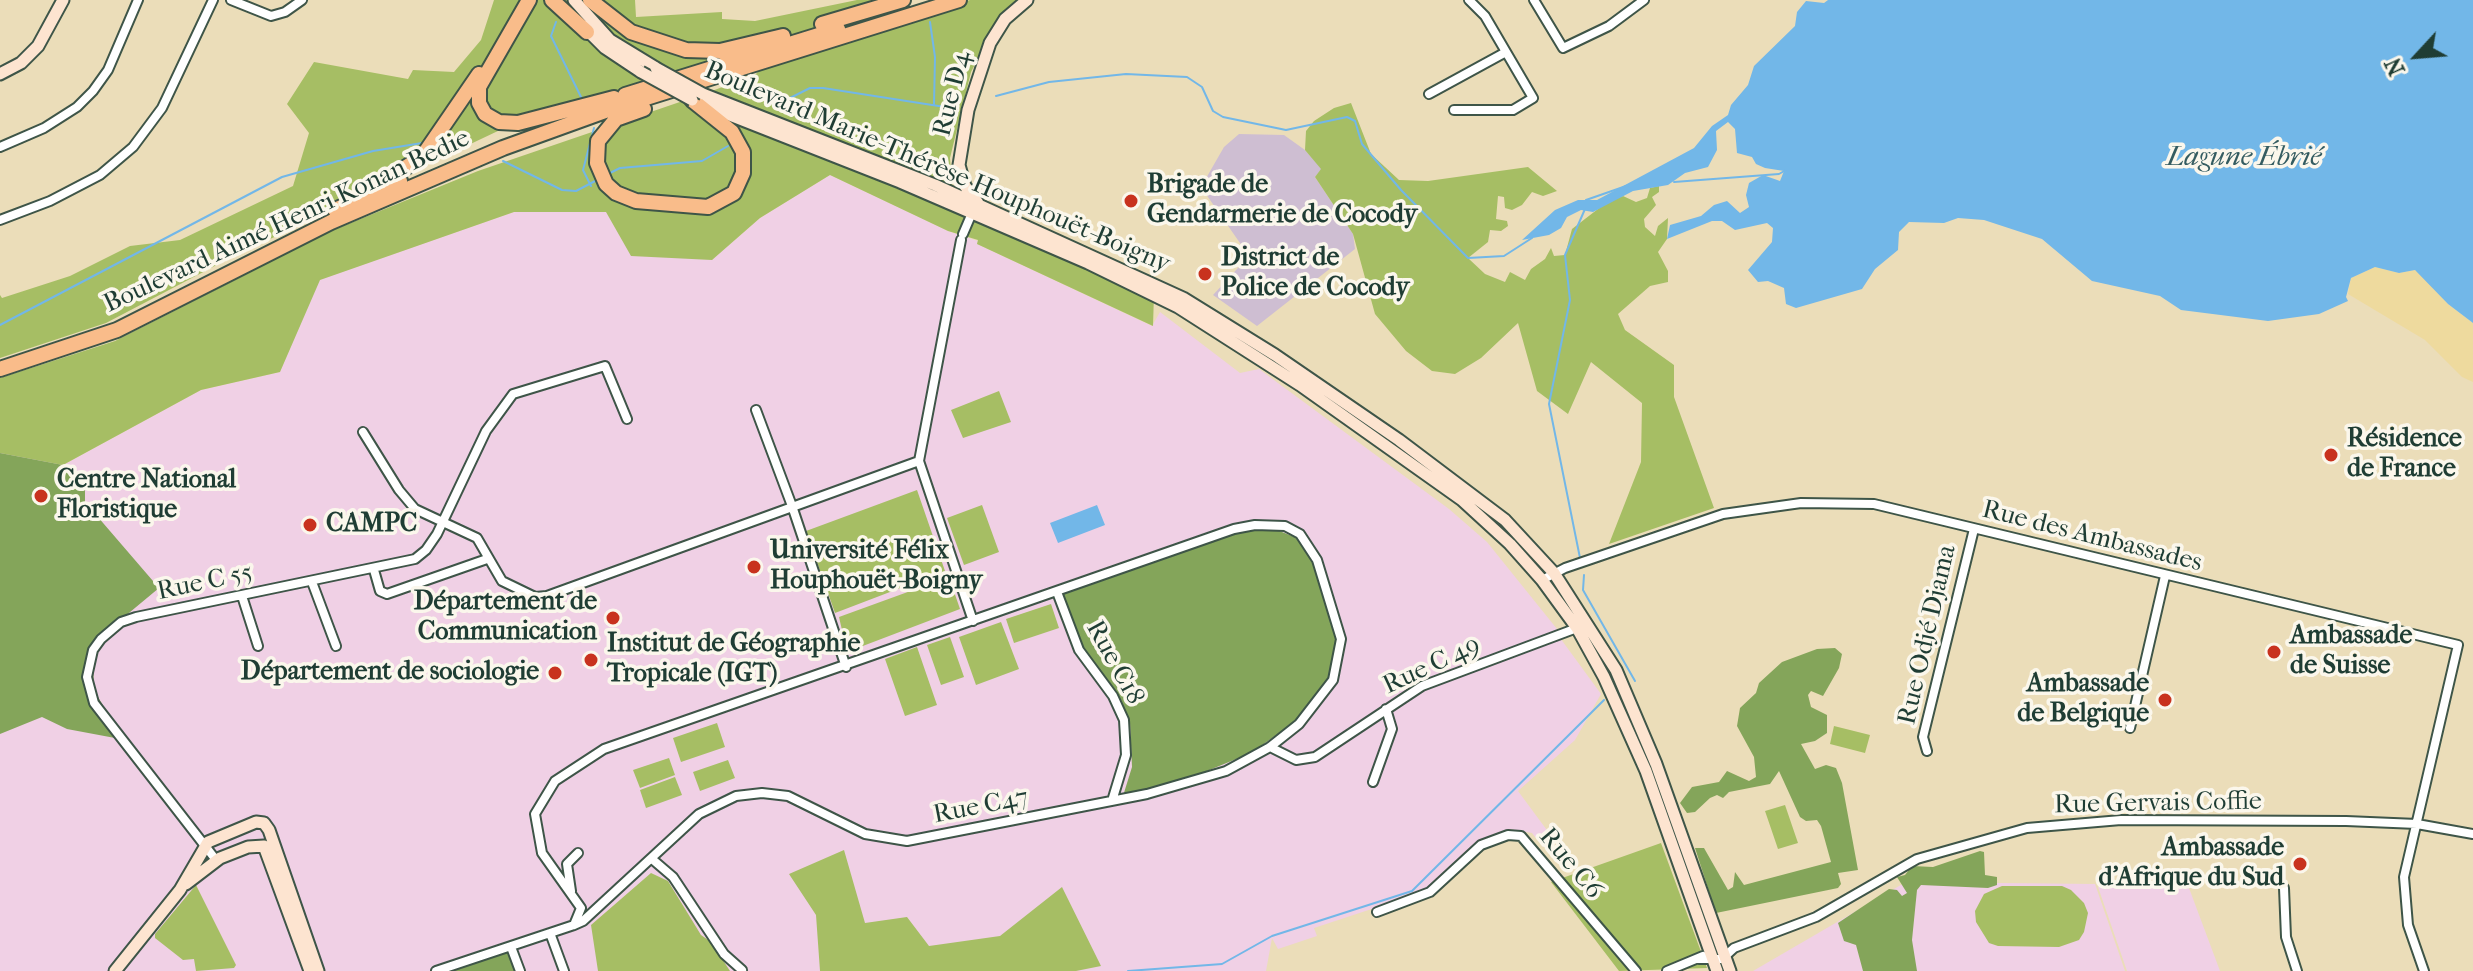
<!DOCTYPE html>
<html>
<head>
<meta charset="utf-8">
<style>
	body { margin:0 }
	#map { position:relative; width:2473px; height:971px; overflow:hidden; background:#ebddb9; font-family:"IM FELL French Canon",serif }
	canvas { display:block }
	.north { position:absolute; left:2377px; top:16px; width:80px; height:80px; -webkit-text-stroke:6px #fbf7ec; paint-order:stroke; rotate:244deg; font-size:22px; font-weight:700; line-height:32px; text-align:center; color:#1f3d34 }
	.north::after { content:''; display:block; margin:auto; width:28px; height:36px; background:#1f3d34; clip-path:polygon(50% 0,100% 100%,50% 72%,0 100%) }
</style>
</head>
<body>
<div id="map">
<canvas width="2473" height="971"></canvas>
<div class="north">N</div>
</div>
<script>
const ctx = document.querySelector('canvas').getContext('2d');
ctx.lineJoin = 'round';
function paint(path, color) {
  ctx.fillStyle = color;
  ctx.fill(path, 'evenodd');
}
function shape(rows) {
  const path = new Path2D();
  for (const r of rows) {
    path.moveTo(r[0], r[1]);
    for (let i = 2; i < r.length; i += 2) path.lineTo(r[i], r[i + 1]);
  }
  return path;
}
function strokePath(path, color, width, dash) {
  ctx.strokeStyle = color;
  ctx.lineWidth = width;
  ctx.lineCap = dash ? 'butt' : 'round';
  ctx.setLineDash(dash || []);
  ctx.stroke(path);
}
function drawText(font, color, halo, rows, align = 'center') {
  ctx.font = font + ' "IM FELL French Canon",serif';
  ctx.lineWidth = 7;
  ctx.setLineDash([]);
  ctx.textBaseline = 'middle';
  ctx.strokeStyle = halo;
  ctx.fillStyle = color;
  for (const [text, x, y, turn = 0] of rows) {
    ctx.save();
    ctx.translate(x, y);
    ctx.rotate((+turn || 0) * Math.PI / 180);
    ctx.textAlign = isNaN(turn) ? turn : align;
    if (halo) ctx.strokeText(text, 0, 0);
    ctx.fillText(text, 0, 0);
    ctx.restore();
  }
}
paint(shape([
	[830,175,948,231,978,241,977,244,1152,326,1160,312,1240,373,1259,369,1449,509,1487,542,1557,629,1555,631,1601,694,1575,740,1518,791,1552,837,1543,847,1532,833,1509,829,1494,834,1477,842,1426,889,1414,895,1314,928,1317,936,1278,949,1272,938,1266,971,0,971,0,453,63,465,201,390,280,372,319,280,514,212,606,212,712,260,760,218],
	[1906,882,2095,884,2125,971,1753,971],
	[2098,887,2189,888,2220,971,2127,971]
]), '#f0d0e5');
paint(shape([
	[1239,134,1284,135,1305,150,1322,169,1315,177,1353,234,1355,249,1257,326,1213,295,1249,256,1201,187,1224,147]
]), '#cebed2');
paint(shape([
	[494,0,635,0,636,17,722,12,722,19,755,21,857,0,907,0,519,121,230,258,106,323,0,358,0,295,2,298,70,276,130,246,180,240,293,186,309,133,287,104,314,62,408,79,413,70,454,72,481,40],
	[970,0,1019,0,993,30,971,72,950,158,952,184,958,196,1154,294,1153,326,977,244,978,240,948,231,830,175,760,218,712,260,631,256,606,212,514,212,320,280,280,372,201,390,63,465,0,453,0,378,115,341,331,231,478,171,712,91,756,74,761,68],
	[1351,103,1371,154,1399,180,1428,181,1528,167,1557,191,1543,196,1532,192,1522,205,1512,210,1505,208,1504,197,1498,196,1496,219,1507,221,1508,226,1501,231,1490,230,1488,242,1468,258,1485,274,1505,282,1510,272,1525,280,1531,269,1545,259,1551,248,1554,256,1565,255,1572,229,1607,202,1623,196,1636,202,1647,198,1650,188,1659,186,1659,192,1652,197,1656,205,1644,219,1645,227,1655,236,1658,226,1668,218,1667,239,1658,252,1668,271,1668,282,1650,286,1618,314,1625,330,1674,365,1674,397,1714,508,1609,544,1641,462,1642,403,1591,362,1568,414,1537,391,1518,323,1481,358,1455,374,1432,371,1406,351,1375,314,1353,234,1315,177,1321,169,1305,150,1306,131,1314,121,1334,108],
	[999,391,1011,422,963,438,951,410],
	[917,490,945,571,835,613,806,531],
	[982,505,999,552,964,565,947,518],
	[949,577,960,609,847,652,839,617],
	[1051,604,1059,628,1014,643,1006,619],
	[1001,622,1019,669,976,685,959,637],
	[950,637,964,677,941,685,927,645],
	[917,647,937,705,905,716,885,659],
	[717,723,725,747,681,762,673,738],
	[1834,726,1870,735,1865,753,1830,744],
	[669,758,675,775,640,788,633,770],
	[728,760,735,778,700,791,693,772],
	[675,777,682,795,646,808,640,790],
	[1785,805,1798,843,1778,849,1765,811],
	[1661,843,1707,968,1619,971,1551,882],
	[844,850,865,923,907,917,929,946,1000,936,1062,887,1101,966,1076,971,820,971,816,915,789,874],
	[651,873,668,881,701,935,711,942,730,971,598,971,591,925],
	[196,885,236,965,234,968,196,971,194,959,183,960,155,938,155,934],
	[2002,886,2062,886,2071,890,2084,903,2088,913,2084,932,2079,940,2059,947,1998,946,1989,943,1976,922,1975,911,1984,894]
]), '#a6be64');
paint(shape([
	[0,453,63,465,85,483,85,502,159,588,106,632,93,662,94,690,120,735,115,738,67,729,42,717,0,734],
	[1272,528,1297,538,1313,562,1336,640,1330,679,1296,721,1251,753,1180,782,1123,796,1132,767,1130,723,1116,691,1082,649,1061,595,1237,532],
	[1835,648,1842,654,1839,668,1823,696,1811,691,1808,695,1811,707,1827,715,1827,733,1815,741,1801,744,1815,769,1826,765,1836,768,1842,783,1858,870,1838,873,1841,884,1838,888,1716,913,1695,848,1704,848,1728,890,1733,887,1735,872,1744,885,1831,862,1821,826,1817,820,1806,821,1800,817,1779,771,1770,784,1729,792,1723,798,1717,795,1710,798,1695,812,1687,813,1680,803,1692,787,1719,782,1727,771,1749,781,1756,777,1754,757,1737,726,1740,708,1756,693,1759,683,1782,662,1817,649],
	[1980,851,1984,852,1985,875,1997,877,1997,885,1988,888,1921,885,1917,890,1912,940,1917,971,1863,971,1856,945,1844,941,1838,923,1889,889,1897,890,1902,896,1907,893,1897,877,1905,875,1912,866,1933,867],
	[508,952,515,971,449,971]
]), '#84a55a');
paint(shape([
	[2375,267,2399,273,2415,270,2424,276,2448,304,2473,323,2473,382,2462,377,2425,340,2348,294,2351,278]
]), '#eeda9e');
paint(shape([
	[1828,0,2473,0,2473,323,2448,304,2415,270,2399,273,2375,267,2351,278,2346,297,2348,301,2319,314,2268,321,2181,310,2160,296,2092,281,2042,239,1984,220,1958,218,1944,223,1909,222,1899,232,1898,250,1875,269,1862,289,1796,308,1786,304,1784,288,1768,281,1758,282,1748,270,1772,242,1773,228,1767,223,1735,230,1722,221,1712,221,1667,239,1670,225,1701,216,1714,205,1727,201,1740,213,1749,207,1746,195,1749,183,1763,175,1780,181,1784,171,1765,168,1756,164,1752,157,1737,153,1735,129,1728,122,1716,131,1717,150,1708,167,1685,173,1668,185,1633,191,1593,212,1581,210,1567,217,1561,228,1549,235,1522,240,1555,210,1578,200,1597,200,1694,148,1712,126,1728,115,1731,105,1748,85,1754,66,1795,26,1797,12,1806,1,1824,3],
	[1097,505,1105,525,1058,543,1050,523]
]), '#72b7e8');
strokePath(shape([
	[556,22,551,36,582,99],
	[930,22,935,57,934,104],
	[996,96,1049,82,1126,74,1187,77,1202,87,1213,111,1223,117,1286,130,1347,117,1355,121,1362,144,1401,190,1468,258,1504,256,1532,238],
	[788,99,810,88,823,88,945,107],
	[440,141,461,143],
	[503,161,562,190,576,191,599,179],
	[608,174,620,168,702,161,728,146],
	[1674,182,1779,174,1786,170],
	[591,186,583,170,594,128],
	[1586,200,1629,185],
	[0,325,282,177,373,151,422,143],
	[1580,558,1549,404,1570,300,1565,255,1585,209],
	[1584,575,1583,590,1635,681],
	[1128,971,1222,964,1272,936,1412,891,1604,700]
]), '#72b7e8', 2);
const street = shape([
	[231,0,271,16,285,12,302,0],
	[1534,0,1563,48,1609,26,1644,0],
	[1429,94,1506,52],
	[1454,110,1513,110,1533,98,1485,16,1469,0],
	[0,147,44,128,77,107,93,91,108,70,138,0],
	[0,220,50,201,100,175,133,147,162,108,213,0],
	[963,234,972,213],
	[961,240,919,461,973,621],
	[756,410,792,506,846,667],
	[363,432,399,490,415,509,477,538,502,581,535,597,547,596,919,461],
	[374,570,380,591,387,594,487,559],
	[1542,580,1565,568,1723,514,1801,503,1874,504,2458,645,2404,877,2408,925,2424,971],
	[312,582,336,646],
	[1057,592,1079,650,1113,696,1124,720,1126,755,1112,801],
	[242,596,258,646],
	[2130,728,2165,576],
	[1270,747,1296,760,1315,757,1422,686,1577,628],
	[1927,751,1923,737,1974,529],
	[1373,782,1392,729,1386,709],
	[652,859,673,877,724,954,742,970],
	[216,860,94,703,87,677,93,650,101,639,121,622,136,617,415,559,426,550,437,534,486,431,513,394,605,366,627,419],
	[2284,888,2286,937,2297,971],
	[571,891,567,864,578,853],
	[1377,912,1430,892,1481,845,1508,835,1521,836,1636,971],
	[550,933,564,971],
	[511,947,520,971],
	[1699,959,1722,959,1734,948,1816,917,1917,859,2027,828,2121,820,2346,821,2417,824,2473,834],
	[436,971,574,925,583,921,699,814,736,796,762,793,788,796,865,834,907,841,1147,794,1226,771,1270,747,1299,724,1333,680,1341,639,1317,560,1300,534,1285,526,1255,525,1234,529,604,749,555,781,535,814,542,853,581,908,574,925],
	[1667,971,1703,956]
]);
const secondary = shape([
	[574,0,610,40,656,68],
	[583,26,605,48,641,72],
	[0,74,21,63,38,46,63,0],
	[703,94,935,185,1183,298,1275,355,1399,440,1505,520,1554,573,1616,670,1656,764,1730,971],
	[704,105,900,182,1088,263,1178,307,1300,385,1462,500,1510,544,1542,580,1577,628,1604,677,1646,771,1717,971],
	[978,203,965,186,959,165,968,110,990,43,1005,19,1027,0],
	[186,884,220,858,248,847,264,846,310,971],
	[115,971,180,890,208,842,256,822,264,823,269,830,318,971]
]);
const highway = shape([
	[529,0,479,87,479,103,485,114,499,122,518,123,614,98],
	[552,0,587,32],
	[590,0,631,32,686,50,720,51,783,36],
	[822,24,903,0],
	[625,95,838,29],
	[644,109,616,119,598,141,597,163,606,184,616,193,636,201,708,207,734,193,743,173,743,152,732,132,692,100],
	[386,180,422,157,479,74],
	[335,210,400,181],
	[0,369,117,330,331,222,503,148,611,109,959,0]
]);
strokePath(street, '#3e5548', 12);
strokePath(secondary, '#3e5548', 15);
strokePath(highway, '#3e5548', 18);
strokePath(street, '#fff', 8);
strokePath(secondary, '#fde4d0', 11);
strokePath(highway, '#f9bc8a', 14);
const secondaryBridge = shape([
	[656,68,703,94],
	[641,72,692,100]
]);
strokePath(secondaryBridge, '#3e5548', 15, []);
strokePath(secondaryBridge, '#fde4d0', 11);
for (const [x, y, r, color] of [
	[1131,201,8,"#c8321e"],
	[1205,274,8,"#c8321e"],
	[2331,455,8,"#c8321e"],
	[41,496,8,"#c8321e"],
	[310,525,8,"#c8321e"],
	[754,567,8,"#c8321e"],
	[613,618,8,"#c8321e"],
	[2274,652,8,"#c8321e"],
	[591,660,8,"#c8321e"],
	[555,673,8,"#c8321e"],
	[2165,700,8,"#c8321e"],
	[2300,864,8,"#c8321e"]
]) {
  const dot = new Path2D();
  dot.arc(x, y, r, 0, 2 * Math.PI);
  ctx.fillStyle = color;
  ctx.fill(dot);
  strokePath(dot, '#fbf7ec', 3);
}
drawText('26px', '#1f3d34', '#fbf7ec', [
	["Rue D4",953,94,-76],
	["Boulevard Marie-Thérèse Houphouët-Boigny",937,168,23],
	["Boulevard Aimé Henri Konan Bedie",287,222,-25],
	["Rue des Ambassades",2092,537,14],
	["Rue C 55",205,583,-12],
	["Rue Odjé Djama",1928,635,-77],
	["Rue C18",1114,663,61],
	["Rue C 49",1432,666,-25],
	["Rue Gervais Coffie",2158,804,-1],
	["Rue C47",981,807,-11],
	["Rue C6",1570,864,50]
]);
drawText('bold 26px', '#1f3d34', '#fbf7ec', [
	["Brigade de",1147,186],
	["Gendarmerie de Cocody",1147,216],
	["District de",1221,259],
	["Police de Cocody",1221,289],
	["Résidence",2347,440],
	["de France",2347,470],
	["Centre National",57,481],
	["Floristique",57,511],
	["CAMPC",326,525],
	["Université Félix",770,552],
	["Houphouët-Boigny",770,582],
	["Département de",597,603,"right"],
	["Communication",597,633,"right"],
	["Ambassade",2290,637],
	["de Suisse",2290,667],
	["Institut de Géographie",607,645],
	["Tropicale (IGT)",607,675],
	["Département de sociologie",539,673,"right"],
	["Ambassade",2149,685,"right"],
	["de Belgique",2149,715,"right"],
	["Ambassade",2284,849,"right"],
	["d'Afrique du Sud",2284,879,"right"]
], 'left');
drawText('italic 28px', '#345c61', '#fbf7ec', [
	["Lagune Ébrié",2244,158]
]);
</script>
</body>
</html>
